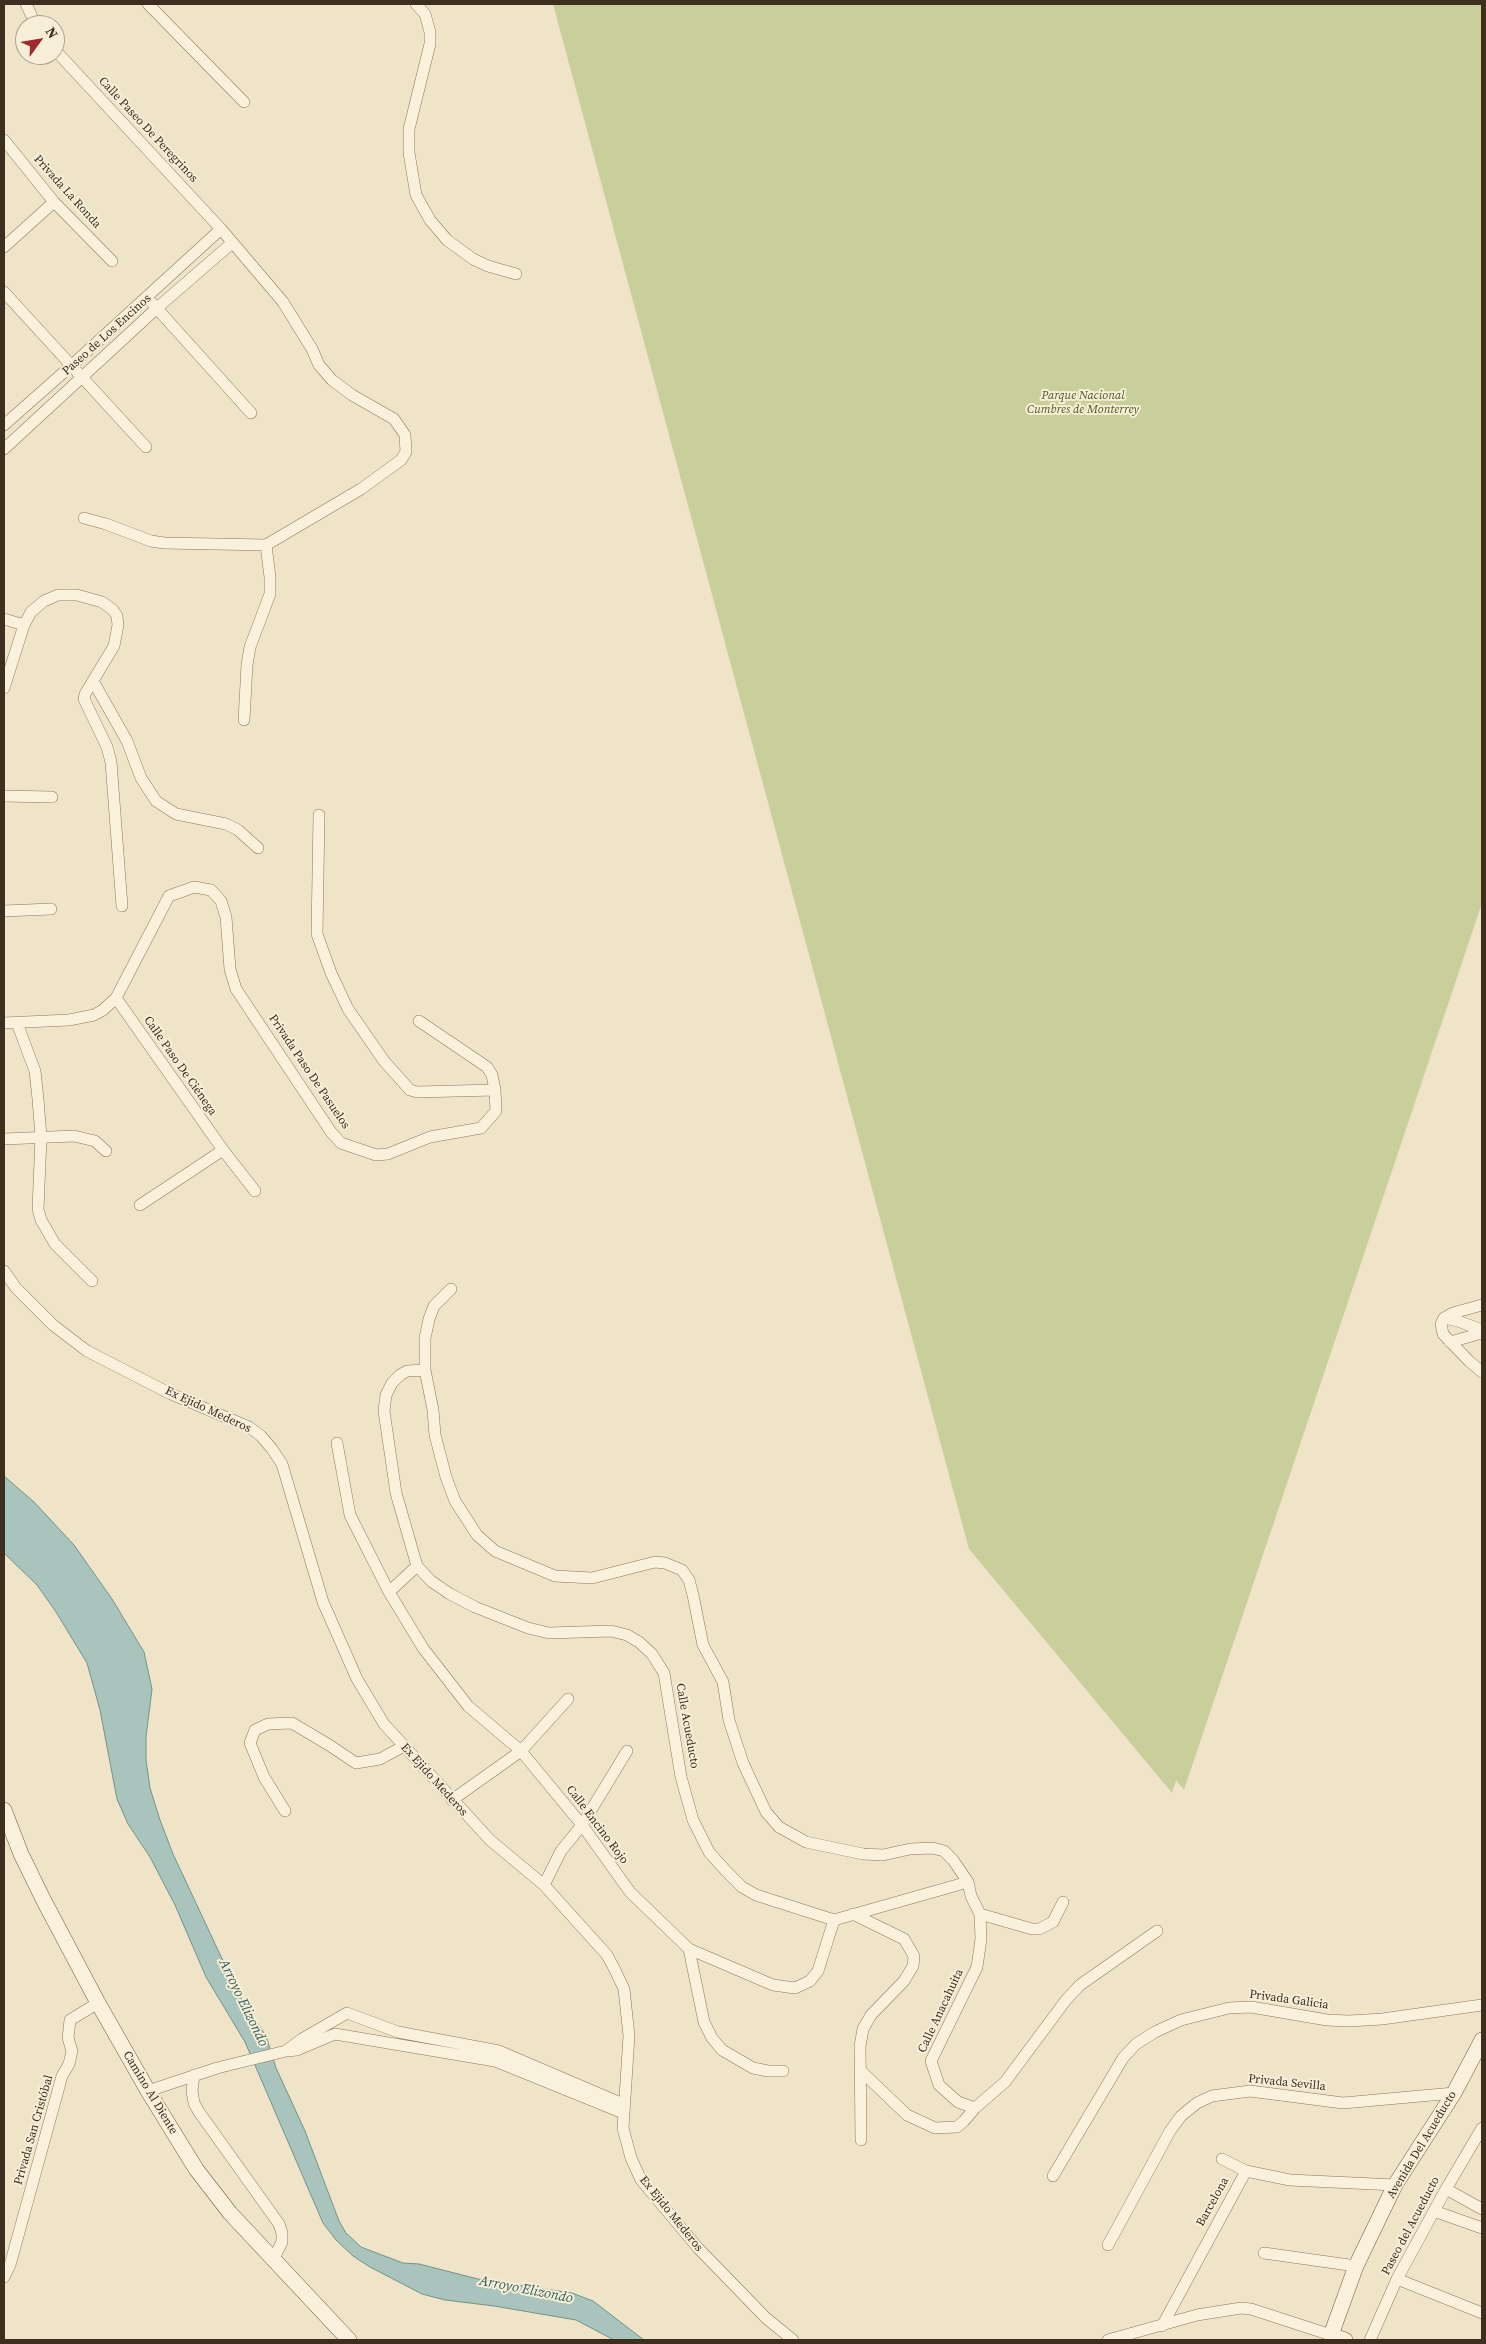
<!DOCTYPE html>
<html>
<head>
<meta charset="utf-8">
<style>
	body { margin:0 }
	#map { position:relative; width:1486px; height:2344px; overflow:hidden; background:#f0e4c8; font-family:"Source Serif 4",serif }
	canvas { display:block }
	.frame { position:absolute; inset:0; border:5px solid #3d2e20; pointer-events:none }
	.north { position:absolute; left:15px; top:15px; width:50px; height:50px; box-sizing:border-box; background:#f7eed8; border:1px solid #ada18e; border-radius:50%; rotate:58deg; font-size:14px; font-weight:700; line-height:20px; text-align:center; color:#3d2e20 }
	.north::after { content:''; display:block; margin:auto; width:18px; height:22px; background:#9e2a2b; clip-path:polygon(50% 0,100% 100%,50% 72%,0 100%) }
</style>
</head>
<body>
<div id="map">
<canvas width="1486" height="2344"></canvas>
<div class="frame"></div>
<div class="north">N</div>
</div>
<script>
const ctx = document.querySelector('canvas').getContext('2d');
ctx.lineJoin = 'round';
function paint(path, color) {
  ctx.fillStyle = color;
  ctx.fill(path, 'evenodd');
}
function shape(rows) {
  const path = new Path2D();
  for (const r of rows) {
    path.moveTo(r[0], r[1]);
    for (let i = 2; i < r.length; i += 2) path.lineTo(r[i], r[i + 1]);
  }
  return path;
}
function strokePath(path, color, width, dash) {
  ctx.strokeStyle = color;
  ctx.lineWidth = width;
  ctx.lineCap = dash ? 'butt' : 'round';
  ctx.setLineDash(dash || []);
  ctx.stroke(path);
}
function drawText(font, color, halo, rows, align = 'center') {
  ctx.font = font + ' "Source Serif 4",serif';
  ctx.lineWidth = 4;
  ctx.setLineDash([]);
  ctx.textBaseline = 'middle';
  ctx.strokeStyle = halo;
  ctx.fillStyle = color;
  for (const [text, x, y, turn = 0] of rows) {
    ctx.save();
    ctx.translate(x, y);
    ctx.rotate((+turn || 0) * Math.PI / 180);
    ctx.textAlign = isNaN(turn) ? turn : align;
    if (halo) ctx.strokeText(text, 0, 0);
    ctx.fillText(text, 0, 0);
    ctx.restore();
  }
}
paint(shape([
	[553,4,1482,4,1482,903,1184,1790,1176,1780,1172,1793,969,1549]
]), '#c9cf9b');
const water = shape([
	[4,1476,34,1502,74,1545,112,1599,144,1652,152,1689,146,1737,146,1760,150,1788,160,1820,173,1854,239,1995,266,2036,276,2068,305,2131,339,2221,346,2233,361,2247,403,2263,419,2264,478,2279,572,2293,593,2301,644,2340,614,2340,576,2320,494,2306,445,2300,422,2294,370,2267,353,2256,336,2240,323,2223,245,2042,206,1977,175,1905,150,1857,128,1824,117,1799,100,1710,87,1663,56,1612,37,1585,4,1553,4,1476]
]);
paint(water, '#a9c4bc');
strokePath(water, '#6f938a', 1);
const street = shape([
	[26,4,36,25],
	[148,4,244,102],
	[416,4,425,14,430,32,430,44,409,129,409,153,416,195,430,220,447,240,473,259,488,266,516,274],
	[55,50,221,229,283,302,312,349,319,365,332,380,352,395,394,419,405,435,406,452,401,460,361,489,266,545],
	[4,140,54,202,112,261],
	[4,247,54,202],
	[4,292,146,447],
	[152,303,251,413],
	[4,425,72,365,221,229],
	[4,449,157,308,232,243],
	[84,518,106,524,151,541,164,543,266,545],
	[4,619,24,625],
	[93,681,127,741,141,778,156,801,176,814,226,824,238,830,258,848],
	[4,688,24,625,31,612,44,601,58,595,77,595,102,602,113,610,117,616,118,625,114,646,85,694,84,699,107,747,111,762,122,906],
	[244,720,247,665,250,647,270,594,270,577,266,545],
	[4,796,52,797],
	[319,815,317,934,331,973,348,1009,384,1061,410,1090,417,1092,495,1090],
	[4,911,51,909],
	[116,998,223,1150,255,1191],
	[4,1023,69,1020,94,1015,103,1010,116,998,169,896,194,887,211,890,221,901,226,917,230,969,236,989,331,1132,341,1143,376,1155,388,1154,430,1137,481,1128,496,1111,495,1090,492,1075,487,1067,419,1021],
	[17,1023,35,1071,38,1099,41,1137,38,1209,41,1220,55,1244,92,1281],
	[4,1139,74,1136,95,1141,106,1151],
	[140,1205,223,1150],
	[4,1271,16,1288,53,1325,87,1351,171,1394,249,1427,261,1436,272,1449,282,1464,323,1602,357,1679,384,1724,490,1840,544,1885,607,1955,615,1970,624,1989,629,2036,623,2128,631,2158,641,2180,698,2248,766,2318,793,2340],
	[451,1289,434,1306,429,1319,425,1338,425,1370,433,1410,435,1435,446,1477,455,1501,477,1535,495,1551,555,1576,592,1578,655,1562,665,1563,682,1570,689,1580,693,1595,703,1645,723,1682,729,1720,743,1763,766,1812,779,1827,806,1842,863,1854,883,1855,910,1849,933,1848,944,1851,953,1860,968,1882,971,1896,980,1914,981,1939,977,1967,931,2061,939,2085,958,2102,975,2108],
	[1482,1305,1453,1313,1444,1318,1441,1324,1443,1334,1469,1361,1482,1372],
	[1444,1318,1458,1321,1482,1330],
	[1450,1342,1482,1333],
	[425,1370,407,1371,400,1375,392,1383,386,1395,384,1411,396,1493,417,1566,431,1581,450,1594,475,1607,528,1628,549,1633,611,1631,627,1635,639,1642,652,1654,664,1673,681,1777,693,1820,709,1852,726,1871,742,1887,756,1895,834,1920,968,1882],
	[337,1443,350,1515,389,1592,423,1648,468,1706,521,1751,582,1825,630,1892,689,1949,773,1985,795,1988,810,1981,818,1971,834,1920],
	[389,1592,417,1566],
	[452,1800,521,1751,568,1699],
	[285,1811,264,1777,250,1743,255,1730,268,1724,292,1723,329,1745,356,1763,380,1759,404,1746],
	[544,1885,561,1851,582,1825,627,1751],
	[853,1914,904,1939,914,1956,913,1966,904,1981,871,2015,863,2029,860,2046,861,2140],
	[980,1914,1032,1929,1039,1929,1053,1922,1063,1902],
	[689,1949,704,2022,712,2038,722,2050,753,2068,768,2071,783,2071],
	[286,2051,302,2039,347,2013,398,2032,499,2051,623,2104],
	[860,2070,907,2115,935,2128,957,2127,964,2121,975,2108,1005,2082,1066,2000,1080,1985,1157,1931],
	[194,2075,192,2091,194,2103,199,2112,279,2224,282,2233,282,2242,273,2260],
	[148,2091,217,2068,286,2051,297,2050,335,2034,495,2061,623,2113],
	[1222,2159,1246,2171],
	[1053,2176,1123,2058,1136,2044,1155,2032,1181,2020,1229,2008,1251,2007,1327,2020,1349,2021,1382,2019,1482,2005],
	[1446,2189,1482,2209],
	[1434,2211,1482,2228],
	[1108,2245,1170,2131,1181,2116,1197,2103,1212,2096,1250,2091,1343,2103,1454,2093],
	[1264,2253,1356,2266],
	[4,2277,10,2265,62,2076,69,2064,72,2051,68,2038,70,2020,98,2003],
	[1397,2279,1482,2313],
	[1162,2326,1246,2171,1290,2180,1395,2185],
	[1108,2340,1197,2315,1241,2308,1251,2309,1331,2335],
	[1370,2340,1397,2279,1446,2189,1482,2128]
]);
const secondary = shape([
	[4,1810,21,1854,44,1901,98,2003,148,2091,196,2169,230,2213,349,2340],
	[1345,2340,1331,2335,1356,2266,1395,2185,1454,2093,1482,2040]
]);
strokePath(street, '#8d765c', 12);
strokePath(secondary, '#6f573f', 16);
strokePath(street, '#faf1dc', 11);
strokePath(secondary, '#faf1dc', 15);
drawText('12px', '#3d2e20', '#f7eed8', [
	["Calle Paseo De Peregrinos",148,130,47],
	["Privada La Ronda",67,192,48],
	["Paseo de Los Encinos",107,335,-42],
	["Calle Paso De Ciénega",180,1066,55],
	["Privada Paso De Pasuelos",309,1072,56],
	["Ex Ejido Mederos",208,1410,25],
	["Calle Acueducto",687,1726,80],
	["Ex Ejido Mederos",434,1780,48],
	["Calle Encino Rojo",597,1825,53],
	["Privada Galicia",1289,2000,8],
	["Calle Anacahuita",941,2011,-65],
	["Privada Sevilla",1287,2083,6],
	["Camino Al Diente",150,2093,59],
	["Privada San Cristóbal",34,2130,-74],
	["Avenida Del Acueducto",1422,2145,-59],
	["Barcelona",1213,2202,-61],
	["Ex Ejido Mederos",671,2214,51],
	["Paseo del Acueducto",1411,2226,-62]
]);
drawText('italic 12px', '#4d5a26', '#f7eed8', [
	["Parque Nacional",1083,396],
	["Cumbres de Monterrey",1083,410]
]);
drawText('italic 14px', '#2f5d5a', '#f7eed8', [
	["Arroyo Elizondo",243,2003,64],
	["Arroyo Elizondo",526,2290,11]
]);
</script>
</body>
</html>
